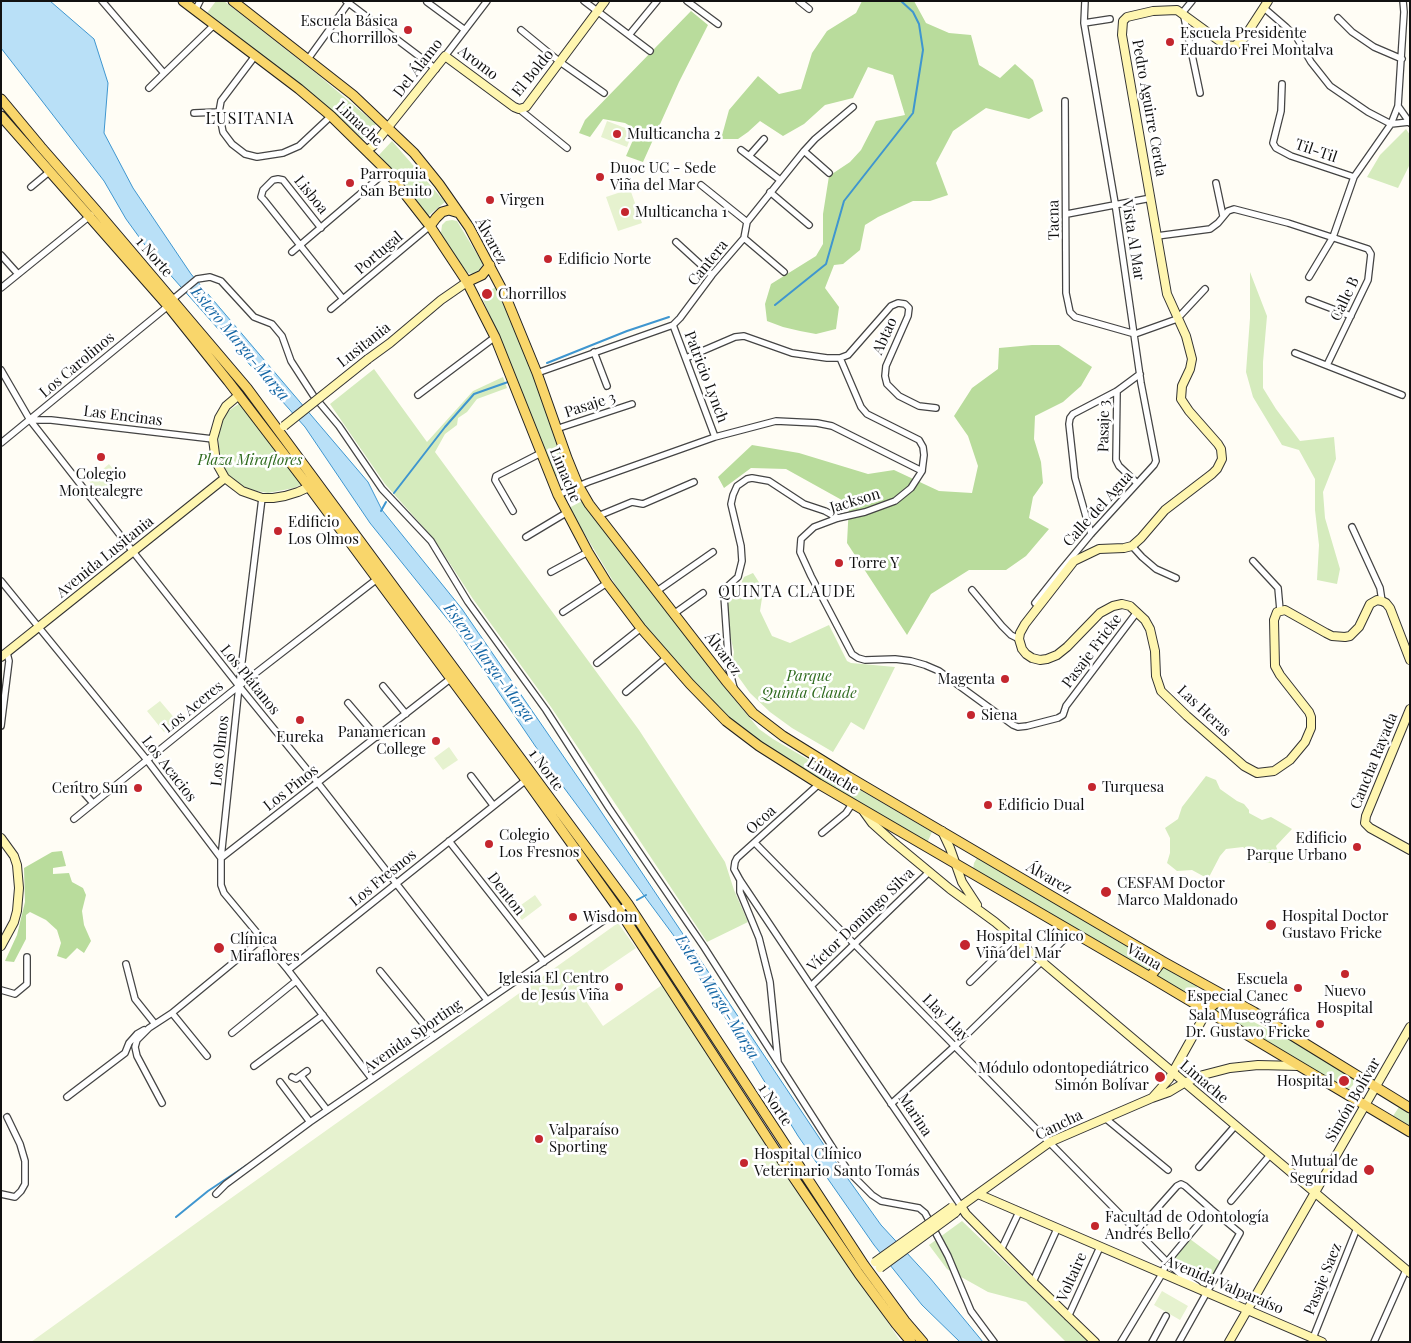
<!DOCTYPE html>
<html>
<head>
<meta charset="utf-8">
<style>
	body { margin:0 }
	#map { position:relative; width:1411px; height:1343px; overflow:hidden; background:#fffdf5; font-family:"Playfair Display",serif }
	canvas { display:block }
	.frame { position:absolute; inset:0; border:2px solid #111; pointer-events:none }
</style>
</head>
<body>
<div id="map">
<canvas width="1411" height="1343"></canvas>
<div class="frame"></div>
</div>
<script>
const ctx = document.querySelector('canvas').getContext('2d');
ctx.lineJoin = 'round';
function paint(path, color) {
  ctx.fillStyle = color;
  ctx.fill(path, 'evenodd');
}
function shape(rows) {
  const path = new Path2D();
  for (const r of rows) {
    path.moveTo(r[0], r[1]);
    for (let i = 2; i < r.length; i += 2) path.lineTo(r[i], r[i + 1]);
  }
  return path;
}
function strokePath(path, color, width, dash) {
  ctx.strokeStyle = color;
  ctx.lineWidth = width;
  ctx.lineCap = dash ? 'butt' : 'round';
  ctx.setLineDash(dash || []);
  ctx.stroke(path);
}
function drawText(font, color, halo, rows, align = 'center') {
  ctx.font = font + ' "Playfair Display",serif';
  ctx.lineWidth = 5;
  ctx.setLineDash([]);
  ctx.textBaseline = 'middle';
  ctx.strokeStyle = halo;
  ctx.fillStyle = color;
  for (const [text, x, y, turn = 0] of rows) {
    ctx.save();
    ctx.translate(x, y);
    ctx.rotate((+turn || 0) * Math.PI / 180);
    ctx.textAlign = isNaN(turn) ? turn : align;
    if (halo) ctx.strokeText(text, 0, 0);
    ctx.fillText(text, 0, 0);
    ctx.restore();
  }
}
paint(shape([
	[216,1,224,1,317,74,376,124,363,139,333,111,207,13],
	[1406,129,1410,135,1410,164,1398,188,1367,177,1380,155],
	[392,141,445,202,428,216,379,155],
	[452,220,457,221,483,264,479,270,473,274,467,273,441,233,442,225,446,221],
	[1250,272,1267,316,1263,362,1263,388,1276,409,1300,441,1334,437,1336,459,1323,492,1325,518,1340,569,1337,584,1317,580,1319,545,1315,510,1315,479,1299,450,1282,445,1253,397,1246,372,1250,318],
	[496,287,532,372,568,472,555,477,516,377,481,295],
	[374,369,427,442,473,391,503,377,507,388,477,399,467,412,458,418,457,425,445,434,435,452,639,730,725,862,734,890,748,922,707,942,551,707,473,599,434,539,385,484,330,404],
	[240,403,302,484,294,488,268,493,252,490,239,486,229,477,222,464,219,449,218,434,220,424,227,412],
	[582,501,652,589,720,682,759,729,773,739,932,832,927,843,756,741,731,720,636,619,569,508],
	[753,573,762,587,760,592,762,598,760,611,772,636,790,643,829,625,847,661,851,663,895,667,864,730,851,722,833,752,792,728,770,712,750,693,732,668,734,652,728,626,728,603,730,597,739,588,744,577],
	[1206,776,1216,780,1220,789,1237,801,1244,804,1249,810,1249,813,1262,820,1271,817,1292,829,1276,846,1279,855,1276,862,1271,863,1260,861,1243,847,1226,849,1220,856,1209,877,1203,876,1192,870,1177,871,1167,863,1170,853,1170,838,1165,828,1178,819,1182,807],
	[977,858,1196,985,1199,994,1194,999,973,869,974,863],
	[1221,1004,1276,1034,1287,1038,1354,1079,1353,1085,1348,1090,1213,1011,1217,1005],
	[1404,1106,1410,1110,1410,1126,1393,1116,1399,1107],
	[962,1221,1008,1265,1089,1342,1066,1342,1026,1302,988,1292,947,1269,929,1245],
	[1190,1239,1221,1262,1208,1284,1184,1270,1173,1260]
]), '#d5ebbd');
paint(shape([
	[862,1,914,1,926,23,949,33,971,35,979,65,1000,78,1015,64,1033,80,1043,111,1029,119,986,108,953,131,936,163,948,195,930,201,913,201,878,217,865,225,860,250,843,264,834,265,825,288,839,307,836,329,816,334,800,331,783,327,767,321,765,304,771,284,816,256,823,244,823,214,829,176,850,162,861,150,876,121,905,115,893,75,868,67,853,98,825,105,804,124,783,136,760,121,748,132,738,139,721,139,729,110,758,76,779,94,801,89,812,53,827,31,856,13],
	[691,11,708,25,679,82,643,162,626,156,633,140,635,129,625,123,603,119,590,137,579,133,585,120],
	[1032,345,1059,345,1092,367,1081,386,1063,402,1035,416,1034,439,1041,462,1043,483,1033,497,1029,518,1049,529,1026,556,1006,570,969,570,931,594,907,635,847,543,849,504,786,469,751,468,724,488,718,477,752,445,799,453,868,474,894,470,939,491,972,493,978,466,968,436,954,416,972,388,998,369,999,348],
	[62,851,66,866,53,868,53,874,69,873,72,882,83,888,86,895,82,911,84,925,91,941,84,953,77,948,66,959,57,956,61,943,57,930,46,920,30,912,26,915,26,939,14,962,5,961,17,935,25,902,24,868,52,852]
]), '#b9dc9c');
paint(shape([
	[607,121,633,131,627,147,601,137],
	[630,189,642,223,618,231,606,197],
	[109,464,119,477,100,493,89,481],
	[160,701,177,721,164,732,147,711],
	[449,747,458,760,443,770,434,758],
	[535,895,542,905,522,920,514,910],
	[618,923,636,948,577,988,603,1026,662,985,901,1342,31,1342,227,1201],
	[1162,1291,1188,1306,1180,1320,1154,1305]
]), '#e6f2cf');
const water = shape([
	[1,1,50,1,94,39,108,83,104,133,133,188,191,274,368,482,382,510,462,609,590,795,828,1151,881,1225,930,1278,983,1342,960,1342,922,1305,874,1245,798,1136,680,944,559,781,457,631,370,523,305,427,150,252,126,219,104,181,1,48,1,1]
]);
paint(water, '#b9e0f7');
strokePath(water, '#3f96cf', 1);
strokePath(shape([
	[775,305,826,264,844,201,913,113,923,50,919,24,913,12,901,1],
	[547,363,627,331,669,317],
	[394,493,445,427,474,394,508,382],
	[381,511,386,502],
	[637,900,646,895],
	[176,1217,208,1191,247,1165]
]), '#3f96cf', 2);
const street = shape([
	[102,1,163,72],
	[346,1,436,69],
	[584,1,650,51],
	[687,1,718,24],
	[799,1,809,9],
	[1192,1,1183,12,1200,93],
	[427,2,465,30],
	[1264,8,1286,27,1297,38,1311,62,1330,86,1368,112,1391,124,1409,122],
	[195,11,200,1],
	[1338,18,1352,32,1374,47,1402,59],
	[1084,23,1110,19],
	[521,30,560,62,604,93],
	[629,35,657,1],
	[255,56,221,101,219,112,223,132,232,144,245,154,257,157,283,153,299,146,331,116],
	[445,56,487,1],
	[308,59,350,1],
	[1282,84,1281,111,1273,143,1276,148,1291,156,1354,177],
	[149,88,214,25],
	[1065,101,1066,293,1070,312,1075,317,1135,334,1177,319,1205,289],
	[1398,106,1410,123],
	[519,109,567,148],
	[194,113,219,112],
	[741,150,780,180],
	[804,151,829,173],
	[749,156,764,139],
	[1216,183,1223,216],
	[701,185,747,222],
	[31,187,49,172],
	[770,192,809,225],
	[1067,214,1151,198],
	[321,228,283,180,278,179,273,180,263,190,261,197,264,200,343,299],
	[1157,236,1210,229,1218,223,1228,211,1234,209,1288,223,1368,249,1371,254,1368,280,1327,365],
	[744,238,784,272],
	[676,242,712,275],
	[292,252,387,171],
	[1,255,18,274],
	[1309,277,1333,237,1354,177,1391,124,1398,106,1404,12,1403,1],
	[1,288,91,215],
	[172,300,197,279,210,277,221,281,254,317,272,324,282,336,291,361,313,395,339,426,382,489,431,541,468,602,546,710,609,808,704,947,836,1153,850,1173,872,1195,881,1201,919,1208,925,1213,948,1256,971,1311,994,1342],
	[1309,300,1351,316],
	[331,309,430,226],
	[673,325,715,437],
	[594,352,607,386],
	[1295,353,1402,395],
	[686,358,735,337,744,336,792,353,827,358,840,358,861,407,867,414,919,440,923,447,924,455,922,471],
	[840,358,848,355,891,306,898,303,905,304,909,308,908,316,886,366,885,376,887,384,899,396,919,406,936,408],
	[1,370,30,420,138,558,239,686,318,783,487,1000],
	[537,373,673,325,680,318,712,275,744,238,747,222,804,151,815,139,853,107],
	[1117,391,1116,460,1119,466,1137,483],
	[418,395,495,337],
	[30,420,51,420,213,439],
	[556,429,632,404],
	[1,443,168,306],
	[922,471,911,488,895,501,865,512,838,518,814,527,801,539,800,552,811,576,852,654,858,658,865,660,895,659,911,661,925,665,939,671,1013,725,1018,727,1027,726,1058,718,1063,715,1066,706,1137,612],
	[558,495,588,482,715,437,776,421,817,423,832,426,922,471],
	[262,498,239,686,221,858,221,885,224,893,288,970,372,1079],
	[513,511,495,480,496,476,541,453],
	[598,516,632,502,643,504,694,482],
	[1352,527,1380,588,1382,601],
	[1091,534,1075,478,1069,424,1070,418,1073,414,1117,391,1140,374],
	[526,537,566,513],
	[1132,546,1142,557,1156,569,1176,578],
	[1253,561,1278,588,1280,610],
	[551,572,588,552],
	[1063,574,1062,569,1091,534,1154,465,1156,461,1141,383,1115,203,1084,23,1085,1],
	[1,581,147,760,221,858],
	[972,590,1002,626,1011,635,1019,639],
	[657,591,713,552],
	[1035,603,1062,569],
	[563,612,607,583],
	[675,613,703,593],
	[597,663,641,628],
	[383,686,406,714],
	[734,688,729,669,724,596,729,585,738,577,742,561,741,546,731,504,733,495,737,486,747,479,752,478,769,481,804,504,825,511,838,518],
	[626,692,666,658],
	[348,703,377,737],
	[1,726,9,661,7,653],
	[471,776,493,805],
	[819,784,737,858,735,862,734,869,740,880,811,986,961,1206],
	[77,785,92,802],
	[74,819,230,693,377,579],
	[822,833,846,813,852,804],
	[449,841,544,962],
	[755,843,1167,1262,1181,1275,1197,1286],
	[221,858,450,679],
	[740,880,740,892,759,938,770,982,778,1062],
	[126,964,135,999,155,1024],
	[288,970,526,780],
	[380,971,434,1037],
	[970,982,1014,939],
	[811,986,929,872],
	[1,990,15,994,27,984,27,957],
	[172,1013,207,1056],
	[232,1033,296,981],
	[254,1066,323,1015],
	[301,1076,327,1110],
	[292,1077,296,1079,307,1071],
	[280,1082,310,1122],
	[67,1097,125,1053,129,1043,137,1034,144,1030],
	[162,1103,137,1056,135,1047,137,1040,149,1028,172,1013,262,939],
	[891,1104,956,1045,1072,932],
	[1105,1118,1168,1170],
	[1199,1167,1235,1126],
	[1,1194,15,1197,21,1191,25,1184,25,1161,20,1144,7,1117],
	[216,1194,226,1184,310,1122,628,904],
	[1231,1201,1270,1155],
	[1137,1231,1177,1186,1181,1184,1185,1186,1211,1209,1240,1233,1179,1342],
	[1001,1250,1019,1212],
	[1033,1282,1057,1229],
	[1068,1317,1100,1247],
	[1313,1338,1357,1228],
	[1121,1342,1162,1274,1167,1262,1211,1209],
	[1152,1342,1166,1316],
	[1374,1342,1406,1270]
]);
const secondary = shape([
	[1268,1,1244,38,1235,46,1225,45,1177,10,1153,11,1127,17,1123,21,1122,35,1167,294,1186,336,1192,359,1190,369,1182,386,1181,399,1189,411,1218,444,1221,449,1222,459,1217,469,1212,474,1165,510,1141,538,1132,546,1124,548,1099,549,1074,561,1025,624,1020,633,1019,639,1022,649,1026,654,1032,658,1040,660,1047,659,1057,655,1067,647,1100,613,1113,606,1122,604,1130,606,1145,620,1150,629,1155,651,1156,676,1161,691,1187,716,1244,766,1257,773,1274,771,1290,760,1305,742,1311,728,1311,717,1309,712,1280,675,1275,666,1274,620,1277,612,1285,610,1326,633,1332,636,1345,637,1350,636,1359,627,1370,604,1377,600,1382,601,1386,603,1390,608,1410,660],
	[367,150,373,146,445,56,514,107,519,109,526,107,605,1],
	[368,359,390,343,441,300,467,282],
	[239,395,226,406,219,418,213,439,216,462,225,478,242,491,262,498,273,498,285,496,298,492,309,487],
	[1,657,225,478],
	[1410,709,1366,816,1365,823,1370,828,1410,850],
	[864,812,872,823,892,841,950,889,995,922,1410,1273],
	[942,831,950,848,962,882,977,905],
	[1,838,14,856,17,865,19,888,17,911,14,922,1,946],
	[1153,1097,1169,1079,1207,1011],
	[978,1194,1322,1342],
	[961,1206,966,1214,1033,1282,1095,1342],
	[955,1213,961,1206,1050,1142,1152,1098,1169,1092,1184,1083,1203,1075,1230,1068,1258,1065,1299,1066],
	[1229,1342,1410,1027]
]);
const primary = shape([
	[183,1,299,89,331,116,387,171,430,226,467,282,495,337,558,495,588,552,607,583,641,628,690,684,726,721,759,746,819,784,1150,977,1410,1132],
	[233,1,353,95,414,153,439,184,469,227,505,295,537,373,567,458,578,485,589,504,726,681,753,713,783,736,849,777,1162,961,1254,1012,1410,1108],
	[1,99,41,147,96,210,247,388,628,904,864,1265,905,1321,923,1342],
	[1,116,168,306,228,381,309,487,526,780,619,910,779,1156,859,1274,896,1324,911,1342],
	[430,226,436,218,442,212,449,210,459,213],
	[467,282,482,275,490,265],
	[1150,977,1162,961],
	[1207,1011,1214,1004,1221,1002,1237,1007]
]);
strokePath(street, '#444', 8);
strokePath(secondary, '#333', 10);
strokePath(primary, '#222', 11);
strokePath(street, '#fff', 5.5);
strokePath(secondary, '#fff6b0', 8);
strokePath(primary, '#f9d66b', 9);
const secondaryBridge = shape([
	[284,426,368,359],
	[875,1262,952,1207],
	[880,1268,955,1213]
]);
strokePath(secondaryBridge, '#333', 10, []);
strokePath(secondaryBridge, '#fff6b0', 8);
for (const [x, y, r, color] of [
	[408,30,5,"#c4262e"],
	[1170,42,5,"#c4262e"],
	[617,134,5,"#c4262e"],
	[600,177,5,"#c4262e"],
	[350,183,5,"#c4262e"],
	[490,200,5,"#c4262e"],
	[625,212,5,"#c4262e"],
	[548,259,5,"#c4262e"],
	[487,294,6,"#c4262e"],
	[101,457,5,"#c4262e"],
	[278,531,5,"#c4262e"],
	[839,563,5,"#c4262e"],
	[1005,679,5,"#c4262e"],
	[971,715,5,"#c4262e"],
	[300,720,5,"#c4262e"],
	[436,741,5,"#c4262e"],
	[1092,787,5,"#c4262e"],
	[138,788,5,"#c4262e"],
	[988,805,5,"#c4262e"],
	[489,844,5,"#c4262e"],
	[1357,847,5,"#c4262e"],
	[1106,892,6,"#c4262e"],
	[573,917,5,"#c4262e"],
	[1271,925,6,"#c4262e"],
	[965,945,6,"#c4262e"],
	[219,948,6,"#c4262e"],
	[1345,974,5,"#c4262e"],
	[619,987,5,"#c4262e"],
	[1298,988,5,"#c4262e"],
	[1320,1024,5,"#c4262e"],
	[1160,1077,6,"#c4262e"],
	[1344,1081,6,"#c4262e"],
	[539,1139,5,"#c4262e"],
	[744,1163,5,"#c4262e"],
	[1369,1170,6,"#c4262e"],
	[1095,1226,5,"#c4262e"]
]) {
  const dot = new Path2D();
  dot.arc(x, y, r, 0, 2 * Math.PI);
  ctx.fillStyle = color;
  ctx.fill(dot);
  strokePath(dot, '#fff', 2);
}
drawText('15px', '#111', '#fff', [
	["Escuela Básica",398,21,"right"],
	["Chorrillos",398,38,"right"],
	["Escuela Presidente",1180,33],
	["Eduardo Frei Montalva",1180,50],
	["Multicancha 2",627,134],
	["Duoc UC - Sede",610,168],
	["Viña del Mar",610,185],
	["Parroquia",360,174],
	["San Benito",360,191],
	["Virgen",500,200],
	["Multicancha 1",635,212],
	["Edificio Norte",558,259],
	["Chorrillos",498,294],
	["Colegio",101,474,"center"],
	["Montealegre",101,491,"center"],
	["Edificio",288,522],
	["Los Olmos",288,539],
	["Torre Y",849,563],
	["Magenta",995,679,"right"],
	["Siena",981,715],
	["Panamerican",426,732,"right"],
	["College",426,749,"right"],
	["Eureka",300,737,"center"],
	["Turquesa",1102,787],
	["Centro Sun",128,788,"right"],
	["Edificio Dual",998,805],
	["Colegio",499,835],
	["Los Fresnos",499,852],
	["Edificio",1347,838,"right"],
	["Parque Urbano",1347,855,"right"],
	["CESFAM Doctor",1117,883],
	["Marco Maldonado",1117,900],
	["Hospital Doctor",1282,916],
	["Gustavo Fricke",1282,933],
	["Wisdom",583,917],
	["Hospital Clínico",976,936],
	["Viña del Mar",976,953],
	["Clínica",230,939],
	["Miraflores",230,956],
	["Iglesia El Centro",609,978,"right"],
	["de Jesús Viña",609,995,"right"],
	["Escuela",1288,979,"right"],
	["Especial Canec",1288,996,"right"],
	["Nuevo",1345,991,"center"],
	["Hospital",1345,1008,"center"],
	["Sala Museográfica",1310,1015,"right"],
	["Dr. Gustavo Fricke",1310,1032,"right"],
	["Módulo odontopediátrico",1149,1068,"right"],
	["Simón Bolívar",1149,1085,"right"],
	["Hospital",1333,1081,"right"],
	["Valparaíso",549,1130],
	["Sporting",549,1147],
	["Hospital Clínico",754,1154],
	["Veterinario Santo Tomás",754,1171],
	["Mutual de",1358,1161,"right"],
	["Seguridad",1358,1178,"right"],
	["Facultad de Odontología",1105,1217],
	["Andrés Bello",1105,1234]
], 'left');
drawText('15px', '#111', '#fff', [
	["Aromo",478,63,37],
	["Del Álamo",418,68,-52],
	["El Boldo",533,73,-51],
	["Pedro Aguirre Cerda",1149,108,80],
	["Limache",359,124,43],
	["Til-Til",1316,151,19],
	["Lisboa",311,195,51],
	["Tacna",1054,220,-91],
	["Vista Al Mar",1133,240,81],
	["Álvarez",491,241,61],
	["Portugal",379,253,-40],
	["1 Norte",154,257,49],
	["Cantera",708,263,-51],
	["Calle B",1345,299,-65],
	["Abtao",885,336,-66],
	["Lusitania",364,345,-38],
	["Los Carolinos",77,365,-40],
	["Patricio Lynch",706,377,69],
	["Pasaje 3",590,405,-18],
	["Las Encinas",123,416,7],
	["Pasaje 3",1104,426,-89],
	["Limache",565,475,67],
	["Jackson",855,501,-17],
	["Calle del Agua",1098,509,-48],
	["Avenida Lusitania",105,557,-39],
	["Pasaje Fricke",1092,651,-53],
	["Álvarez",723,654,53],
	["Los Plátanos",250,680,51],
	["Los Aceres",193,707,-39],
	["Las Heras",1204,711,43],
	["Los Olmos",220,751,-84],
	["Cancha Rayada",1374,761,-68],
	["Los Acacios",169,769,52],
	["1 Norte",546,770,54],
	["Limache",833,776,31],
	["Los Pinos",291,788,-38],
	["Ocoa",761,820,-42],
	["Los Fresnos",383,878,-39],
	["Álvarez",1049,878,30],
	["Denton",506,894,52],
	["Víctor Domingo Silva",861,920,-44],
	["Viana",1144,957,30],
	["Llay Llay",946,1018,45],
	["Avenida Sporting",413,1036,-35],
	["Limache",1204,1082,40],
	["Simón Bolívar",1353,1100,-60],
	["1 Norte",775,1105,56],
	["Marina",915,1115,56],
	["Cancha",1059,1125,-26],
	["Voltaire",1072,1277,-66],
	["Pasaje Saez",1323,1279,-68],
	["Avenida Valparaíso",1224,1285,23]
]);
drawText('italic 15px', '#2f6b1f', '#fff', [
	["Plaza Miraflores",250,460],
	["Parque",809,676],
	["Quinta Claude",809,693]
]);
ctx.letterSpacing = '1px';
drawText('16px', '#111', '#fff', [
	["LUSITANIA",250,119],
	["QUINTA CLAUDE",787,592]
]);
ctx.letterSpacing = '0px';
drawText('italic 16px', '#1768a6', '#fff', [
	["Estero Marga-Marga",240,344,50],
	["Estero Marga-Marga",489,663,54],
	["Estero Marga-Marga",717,997,58]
]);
</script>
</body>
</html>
